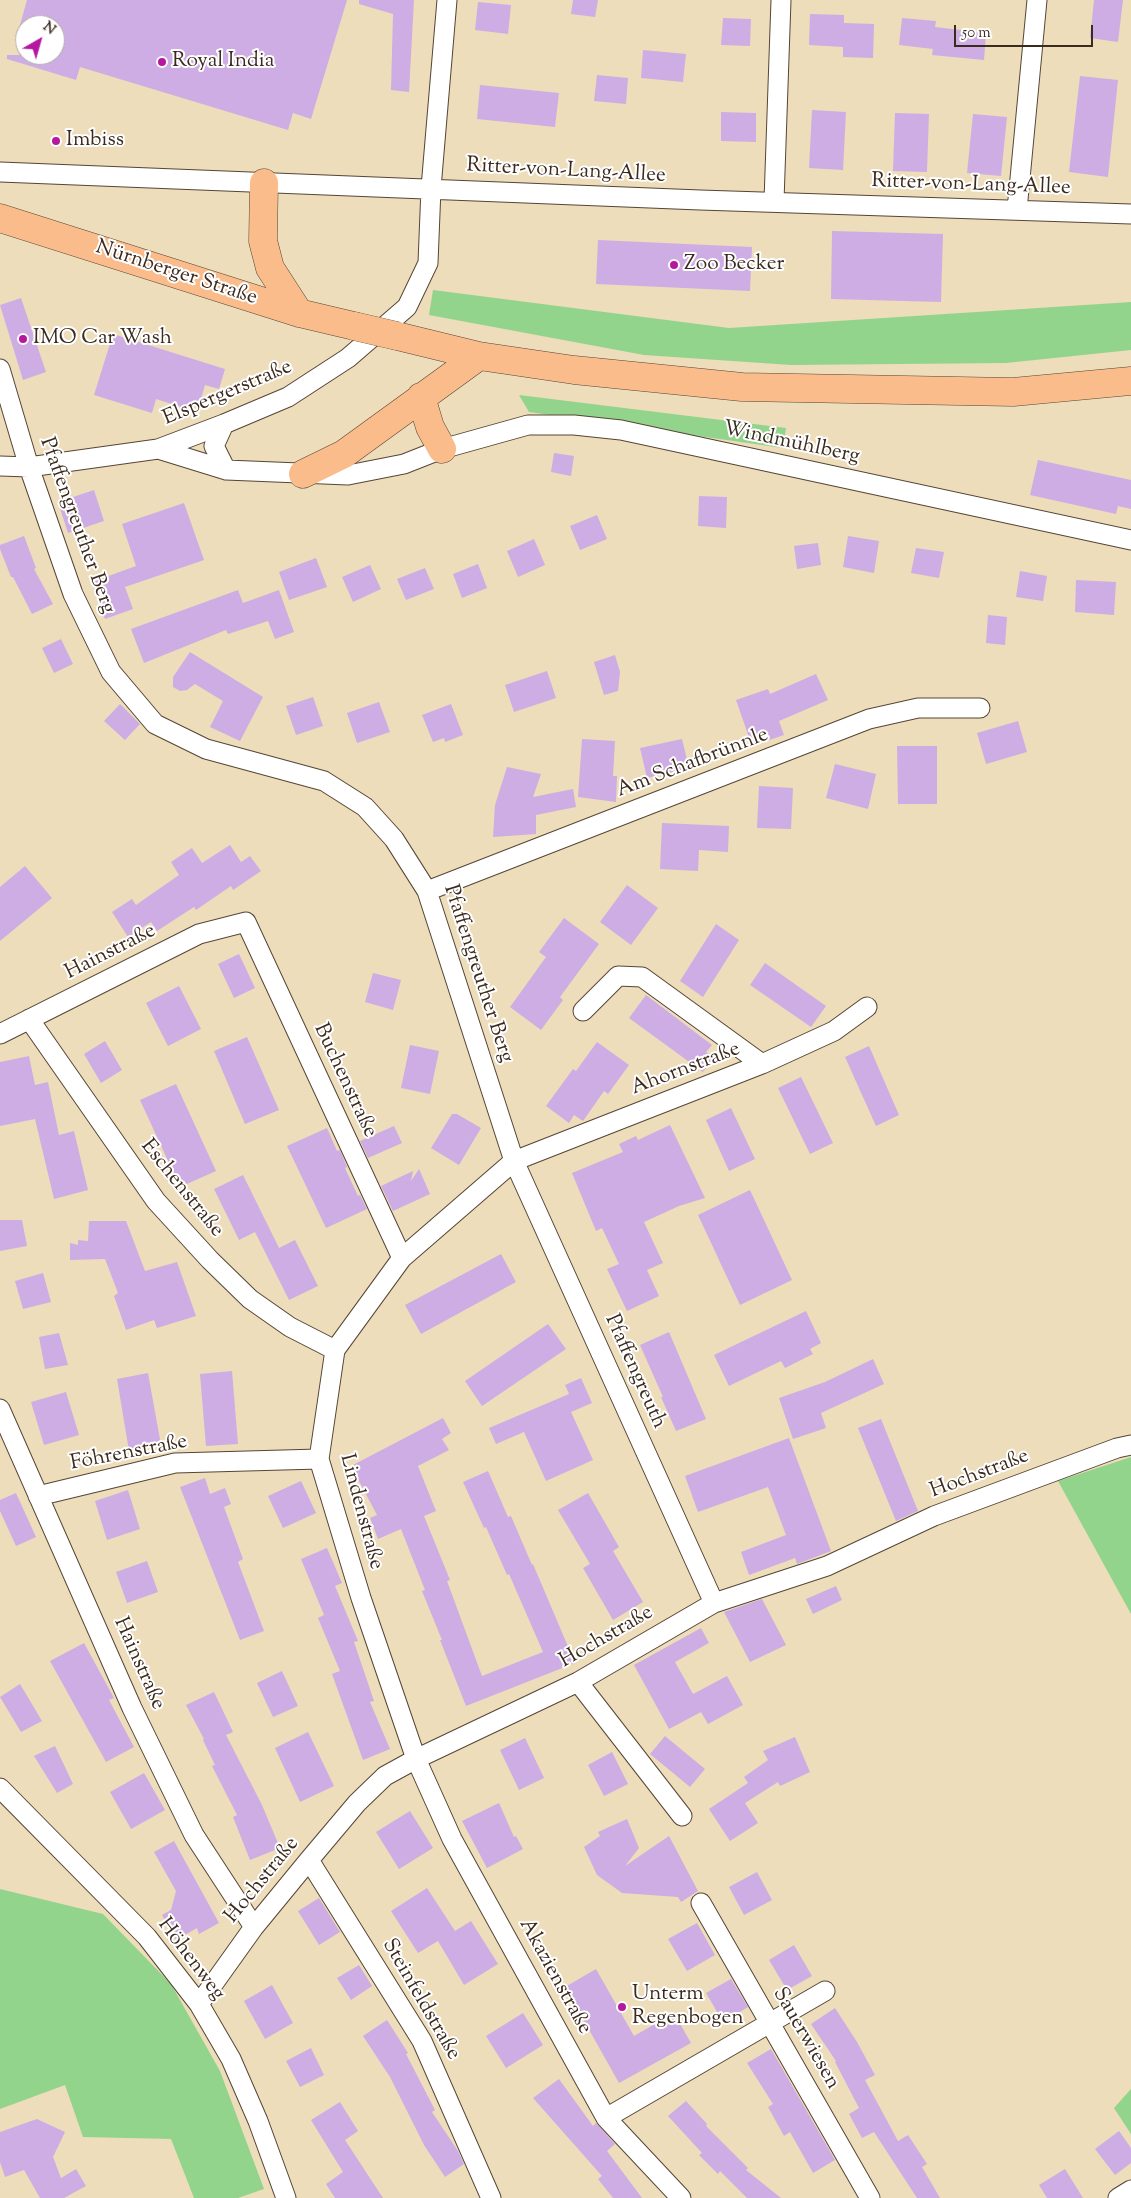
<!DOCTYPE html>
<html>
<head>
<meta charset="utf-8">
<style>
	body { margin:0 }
	#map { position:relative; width:1131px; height:2198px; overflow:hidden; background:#edddba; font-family:"Sorts Mill Goudy",serif }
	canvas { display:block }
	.north { position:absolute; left:15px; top:15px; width:50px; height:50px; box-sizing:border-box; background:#fff; border:1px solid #b1aaa5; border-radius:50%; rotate:38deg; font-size:14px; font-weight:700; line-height:20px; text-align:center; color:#3b2a1e }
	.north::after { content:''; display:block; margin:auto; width:18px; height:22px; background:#b5179e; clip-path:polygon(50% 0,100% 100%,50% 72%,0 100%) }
	.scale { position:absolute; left:954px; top:25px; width:139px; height:22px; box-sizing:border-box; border:2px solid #3b2a1e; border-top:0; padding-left:6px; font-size:15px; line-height:18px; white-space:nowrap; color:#3b2a1e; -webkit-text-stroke:4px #fff; paint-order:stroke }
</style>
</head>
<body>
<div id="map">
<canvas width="1131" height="2198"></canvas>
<div class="north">N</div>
<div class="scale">50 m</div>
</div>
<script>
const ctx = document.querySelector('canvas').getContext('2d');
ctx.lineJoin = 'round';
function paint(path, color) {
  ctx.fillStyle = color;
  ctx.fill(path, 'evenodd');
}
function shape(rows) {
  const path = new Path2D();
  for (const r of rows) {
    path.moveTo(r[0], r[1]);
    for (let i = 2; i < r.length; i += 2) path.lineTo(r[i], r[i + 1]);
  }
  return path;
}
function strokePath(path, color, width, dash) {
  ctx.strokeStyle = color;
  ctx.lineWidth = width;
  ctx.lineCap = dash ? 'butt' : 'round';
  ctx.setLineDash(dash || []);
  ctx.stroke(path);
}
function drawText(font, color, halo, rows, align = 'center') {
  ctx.font = font + ' "Sorts Mill Goudy",serif';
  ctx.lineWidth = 4;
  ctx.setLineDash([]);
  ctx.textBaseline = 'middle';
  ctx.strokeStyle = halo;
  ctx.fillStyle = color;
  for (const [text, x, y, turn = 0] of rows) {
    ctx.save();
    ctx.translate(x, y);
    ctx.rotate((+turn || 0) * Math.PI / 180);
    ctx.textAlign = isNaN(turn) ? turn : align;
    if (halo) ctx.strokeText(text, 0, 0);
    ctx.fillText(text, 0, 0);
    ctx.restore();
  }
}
paint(shape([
	[433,290,729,328,1131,302,1131,350,1006,363,791,365,644,355,429,315],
	[519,395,786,428,783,448,529,412],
	[1131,1457,1131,1614,1058,1481],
	[0,1889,103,1914,171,1984,220,2071,264,2189,238,2198,194,2198,171,2139,83,2137,65,2085,0,2109],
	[1131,2089,1131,2134,1114,2108]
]), '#92d48c');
paint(shape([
	[27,0,347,0,311,119,293,113,288,130,80,67,76,80,7,59,7,55,55,55,55,25,20,25],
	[359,0,414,0,409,92,391,90,393,14,359,4],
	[573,0,598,0,595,17,571,14],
	[1094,0,1123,0,1118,42,1090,38],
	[478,2,511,5,508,34,475,30],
	[810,14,844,15,844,23,874,24,873,58,843,57,843,47,809,45],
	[723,18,751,19,750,46,721,45],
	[902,18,936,21,935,27,986,33,984,60,932,55,933,49,899,45],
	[643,50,686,54,683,82,641,78],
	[597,75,628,78,626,104,594,101],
	[1080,76,1118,80,1108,177,1069,172],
	[480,85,559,93,555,127,477,119],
	[812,110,846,112,843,170,809,168],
	[721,112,756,113,756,142,721,141],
	[895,113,929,114,927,172,893,171],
	[973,114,1007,117,1001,176,967,173],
	[832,231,943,234,941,302,831,299],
	[598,240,752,247,750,291,596,284],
	[21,298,46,372,23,380,0,305],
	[113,334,225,369,219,389,205,385,201,399,184,408,156,399,152,413,94,395],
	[554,453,574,456,571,476,551,472],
	[1038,460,1131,480,1131,509,1118,506,1116,514,1030,495],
	[94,490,104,521,68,533,58,502],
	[699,496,727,497,726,528,698,526],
	[184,503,204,560,125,587,133,609,105,619,92,582,136,566,122,524],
	[597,515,607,539,580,550,570,526],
	[24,536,36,568,34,569,53,604,32,614,13,577,11,577,0,549,0,545],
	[848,536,879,541,874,573,843,567],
	[534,539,545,565,518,577,507,551],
	[818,543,821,565,797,569,794,546],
	[916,548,944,552,939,578,911,573],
	[316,558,327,587,289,600,279,572],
	[478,564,487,588,462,598,453,574],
	[370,565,381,589,353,602,342,577],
	[425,568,434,589,406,600,397,579],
	[1020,571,1047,576,1043,601,1016,597],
	[1076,580,1116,582,1114,615,1075,612],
	[238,590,243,603,279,590,294,632,275,639,268,621,228,634,226,630,144,663,131,629],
	[988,615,1007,617,1005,645,986,643],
	[61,639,73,664,54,673,42,648],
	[190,652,263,697,240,741,210,727,223,701,195,684,187,690,180,691,173,687,173,677],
	[615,655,620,672,618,691,604,695,594,662],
	[547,671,556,698,514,712,505,685],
	[816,674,828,700,779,721,784,735,752,746,736,700,768,689,770,694],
	[313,697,323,726,296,735,286,706],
	[379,702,390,732,357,743,347,713],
	[120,704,140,724,125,740,104,721],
	[451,704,463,735,445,742,444,738,433,742,422,715],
	[1018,721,1027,752,986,764,977,733],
	[582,739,615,741,613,776,617,776,616,802,578,797],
	[682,739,689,768,647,778,640,748],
	[897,746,937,746,937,804,898,804],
	[835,764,876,774,868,809,826,798],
	[507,767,541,774,533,797,573,789,576,807,536,815,536,834,493,837,495,805],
	[759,786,793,788,791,829,757,828],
	[662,823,729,826,728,852,699,850,698,871,660,869],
	[230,845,241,862,250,856,261,871,233,890,231,886,196,910,194,907,157,931,151,922,128,937,112,912,132,899,136,905,179,875,171,862,192,848,202,863],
	[25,866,52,898,0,941,0,887],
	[627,885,658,908,631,945,600,922],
	[564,918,599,944,560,997,563,1000,541,1030,510,1007,546,957,539,952],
	[716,924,739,940,703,997,680,981],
	[239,954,255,988,234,998,218,964],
	[765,963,826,1006,811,1027,750,985],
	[373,973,401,980,393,1010,365,1002],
	[179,986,201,1029,168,1046,146,1003],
	[646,995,712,1045,706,1052,714,1058,703,1072,629,1018],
	[247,1037,279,1110,245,1124,214,1051],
	[105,1041,122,1070,101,1083,84,1054],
	[597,1042,629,1065,608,1094,604,1091,583,1121,574,1115,569,1123,546,1106,573,1069,576,1071],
	[410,1045,439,1051,430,1094,401,1088],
	[869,1046,899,1115,876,1126,845,1057],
	[29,1056,35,1085,48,1082,59,1135,74,1131,88,1190,54,1199,35,1119,0,1126,0,1062],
	[801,1077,833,1143,810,1154,778,1088],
	[176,1084,216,1171,180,1187,140,1100],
	[731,1108,755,1159,729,1171,706,1120],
	[452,1114,457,1114,481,1128,459,1165,431,1148],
	[670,1125,705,1198,679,1206,644,1222,663,1263,647,1270,659,1296,627,1311,607,1269,619,1264,602,1228,596,1231,572,1173,623,1152,619,1144,636,1136,638,1140],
	[394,1126,402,1143,368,1158,360,1141],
	[327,1128,337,1151,340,1150,347,1167,345,1168,358,1196,360,1195,367,1209,326,1228,287,1146],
	[419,1169,430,1194,393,1211,381,1186,413,1171,411,1181],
	[243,1175,279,1248,295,1240,318,1286,289,1300,255,1232,239,1240,214,1189],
	[750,1190,792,1280,740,1305,698,1215],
	[0,1220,22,1220,27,1246,0,1251],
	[89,1221,126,1221,145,1271,177,1262,196,1316,157,1328,154,1320,126,1330,114,1296,118,1293,105,1259,70,1260,70,1243,78,1245,78,1240,88,1241],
	[501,1254,516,1282,421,1334,405,1305],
	[43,1273,51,1302,23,1309,15,1281],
	[806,1311,821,1343,810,1349,813,1354,785,1368,781,1361,729,1386,714,1355],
	[548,1324,566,1349,482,1406,465,1381],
	[669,1332,706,1419,676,1431,661,1397,663,1397,640,1345],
	[59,1333,68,1365,45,1369,39,1337],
	[873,1359,884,1384,821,1413,826,1428,793,1439,779,1398,825,1382],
	[232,1371,238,1444,206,1446,200,1374],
	[148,1373,161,1445,129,1451,117,1379],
	[581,1378,592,1403,571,1412,593,1460,546,1481,524,1432,496,1444,489,1428,569,1394,565,1385],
	[66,1392,79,1435,44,1445,31,1402],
	[443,1418,451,1433,442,1439,449,1450,418,1466,436,1511,424,1516,450,1580,447,1581,482,1676,543,1652,509,1574,507,1575,486,1527,484,1528,463,1482,488,1471,508,1517,511,1516,532,1565,533,1564,575,1663,466,1706,440,1640,442,1640,422,1591,425,1590,401,1529,378,1539,370,1518,377,1515,351,1466],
	[881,1419,918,1511,896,1521,858,1428],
	[789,1438,831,1551,797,1564,795,1558,749,1575,741,1552,786,1535,768,1487,698,1512,685,1476],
	[205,1478,210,1494,225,1488,231,1504,224,1507,243,1559,238,1562,264,1631,240,1640,180,1487],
	[301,1481,316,1513,283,1528,268,1496],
	[128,1490,140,1529,107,1540,95,1501],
	[16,1493,36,1537,16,1546,0,1511,0,1500],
	[588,1493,619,1547,613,1551,643,1602,613,1620,583,1568,590,1564,558,1510],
	[327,1548,342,1583,335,1586,358,1641,354,1642,374,1701,370,1702,390,1749,363,1760,332,1674,340,1671,318,1618,324,1615,301,1559],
	[147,1561,158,1592,127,1603,116,1572],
	[836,1586,842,1600,813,1614,806,1599],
	[762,1599,786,1645,750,1662,724,1612],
	[701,1628,709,1643,675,1662,693,1694,727,1676,743,1705,708,1724,701,1712,669,1729,634,1665],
	[84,1643,114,1698,109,1700,134,1747,106,1762,50,1661],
	[282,1671,298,1706,273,1717,257,1683],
	[20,1684,42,1721,21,1732,0,1697],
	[214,1692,233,1732,226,1735,262,1805,280,1848,250,1860,233,1817,237,1815,212,1766,215,1765,203,1740,204,1739,186,1705],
	[308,1732,334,1786,300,1802,275,1748],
	[665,1736,705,1769,690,1787,650,1754],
	[795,1737,810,1772,780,1786,778,1782,745,1803,758,1823,730,1841,709,1809,748,1783,744,1777,768,1760,763,1751],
	[525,1738,544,1778,519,1790,500,1750],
	[55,1746,73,1784,57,1793,34,1756],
	[612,1752,628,1784,604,1796,588,1765],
	[144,1773,165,1810,131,1829,110,1792],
	[499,1803,514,1837,516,1836,523,1849,487,1868,462,1821],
	[410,1811,433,1848,399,1869,376,1832],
	[627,1819,639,1848,625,1866,669,1836,698,1891,681,1902,678,1897,622,1893,597,1875,584,1847,600,1836,598,1832],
	[174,1841,219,1923,199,1934,197,1928,176,1940,162,1915,171,1910,176,1891,154,1852],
	[757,1872,772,1900,744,1915,729,1887],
	[427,1888,455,1931,471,1921,498,1964,464,1985,438,1941,418,1953,391,1911],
	[319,1898,340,1932,319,1945,298,1911],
	[697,1923,715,1955,687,1971,668,1939],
	[794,1945,812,1976,787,1990,769,1960],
	[359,1965,372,1986,351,2000,337,1978],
	[596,1969,634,2036,674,2013,691,2043,619,2083,565,1987],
	[731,1979,748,2007,723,2022,706,1993],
	[272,1985,293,2023,265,2039,244,2001],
	[835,2008,857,2042,875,2075,865,2080,898,2141,908,2135,927,2164,922,2167,940,2198,917,2198,874,2132,862,2138,849,2114,859,2108,835,2062,836,2061,811,2024],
	[523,2013,543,2045,506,2068,486,2036],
	[387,2020,408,2053,406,2054,435,2110,432,2112,458,2151,464,2164,445,2177,424,2145,390,2077,363,2036],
	[311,2048,324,2075,300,2087,286,2061],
	[771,2049,835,2160,813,2173,790,2132,784,2136,768,2107,773,2104,747,2063],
	[559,2079,593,2126,596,2123,615,2144,607,2151,642,2198,613,2198,598,2179,602,2176,533,2098],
	[686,2101,707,2124,706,2126,748,2168,746,2170,781,2198,747,2198,720,2171,718,2174,699,2155,702,2153,668,2116],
	[340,2102,358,2131,345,2140,383,2198,335,2198,326,2184,343,2172,311,2120],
	[37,2119,65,2132,53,2157,61,2178,76,2169,86,2186,64,2198,40,2198,24,2170,5,2177,0,2162,0,2132],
	[1119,2131,1131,2148,1131,2163,1115,2175,1095,2149],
	[1065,2169,1083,2198,1047,2198,1039,2185]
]), '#ceade4');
const minor = shape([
	[0,172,700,200,1131,214],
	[774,201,781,0],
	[1017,210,1037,0],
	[0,369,29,467,73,594,111,672,155,724,206,749,324,781,365,807,394,839,427,891,514,1161,714,1603],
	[224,424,214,446,226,470],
	[158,449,226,470,348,475,404,464,442,449,528,425,574,425,621,430,1131,540],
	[0,466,29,467,158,449,224,424,288,397,348,358,407,307,428,263,431,188,447,0],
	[427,891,869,719,918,708,980,708],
	[583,1011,618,976,642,977,762,1064],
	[29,1019,156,1201,210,1260,250,1299,290,1327,335,1350],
	[0,1034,199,934,246,922,402,1258],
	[0,1409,132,1708,194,1835,254,1927],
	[38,1496,175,1463,319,1459],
	[578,1682,682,1816],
	[0,1788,147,1937,199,2004,231,2059,258,2121,286,2198],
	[309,1860,422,2041,491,2198],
	[701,1903,870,2198],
	[199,2004,254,1927,309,1860,357,1803,385,1776,416,1759,578,1682,714,1603,827,1566,934,1516,1117,1448,1131,1445],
	[606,2118,825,1991],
	[681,2198,606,2118,452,1839,416,1759,361,1598,319,1459,335,1350,402,1258,514,1161,762,1064,834,1031,867,1007],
	[1118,2198,1131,2190]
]);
const primary = shape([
	[264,183,263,241,270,268,299,313],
	[0,218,299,313,354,326],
	[397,336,479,356,574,370,742,387,1013,392,1131,381],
	[421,397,430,427,442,449],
	[303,474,344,454,479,356]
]);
strokePath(minor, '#564535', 21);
strokePath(primary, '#564535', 29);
strokePath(minor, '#fff', 19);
strokePath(primary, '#fabc8b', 28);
const primaryBridge = shape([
	[354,326,397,336]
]);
strokePath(primaryBridge, '#564535', 29, []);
strokePath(primaryBridge, '#fabc8b', 28);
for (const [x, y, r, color] of [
	[162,62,5,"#b5179e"],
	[56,141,5,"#b5179e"],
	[674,265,5,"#b5179e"],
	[23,339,5,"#b5179e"],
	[622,2007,5,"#b5179e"]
]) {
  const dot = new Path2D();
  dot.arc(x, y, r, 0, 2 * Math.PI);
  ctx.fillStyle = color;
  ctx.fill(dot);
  strokePath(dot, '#fff', 2);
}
drawText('21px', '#3b2a1e', '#fff', [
	["Royal India",172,62],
	["Imbiss",66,141],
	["Zoo Becker",684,265],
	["IMO Car Wash",33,339],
	["Unterm",632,1995],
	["Regenbogen",632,2019]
], 'left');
drawText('21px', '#3b2a1e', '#fff', [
	["Ritter-von-Lang-Allee",566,172,3],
	["Ritter-von-Lang-Allee",971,186,2],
	["Nürnberger Straße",176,274,18],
	["Elspergerstraße",228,394,-23],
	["Windmühlberg",791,444,12],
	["Pfaffengreuther Berg",76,526,70],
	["Am Schafbrünnle",693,764,-21],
	["Hainstraße",111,953,-27],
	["Pfaffengreuther Berg",477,974,72],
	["Ahornstraße",686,1070,-21],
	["Buchenstraße",344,1081,65],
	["Eschenstraße",181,1189,51],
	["Pfaffengreuth",634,1372,66],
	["Föhrenstraße",129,1454,-11],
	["Hochstraße",980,1475,-21],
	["Lindenstraße",360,1512,75],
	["Hochstraße",607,1638,-30],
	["Hainstraße",138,1664,66],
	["Hochstraße",263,1881,-51],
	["Höhenweg",190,1960,53],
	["Akazienstraße",554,1977,61],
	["Steinfeldstraße",420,2000,60],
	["Sauerwiesen",805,2039,60]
]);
</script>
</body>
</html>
